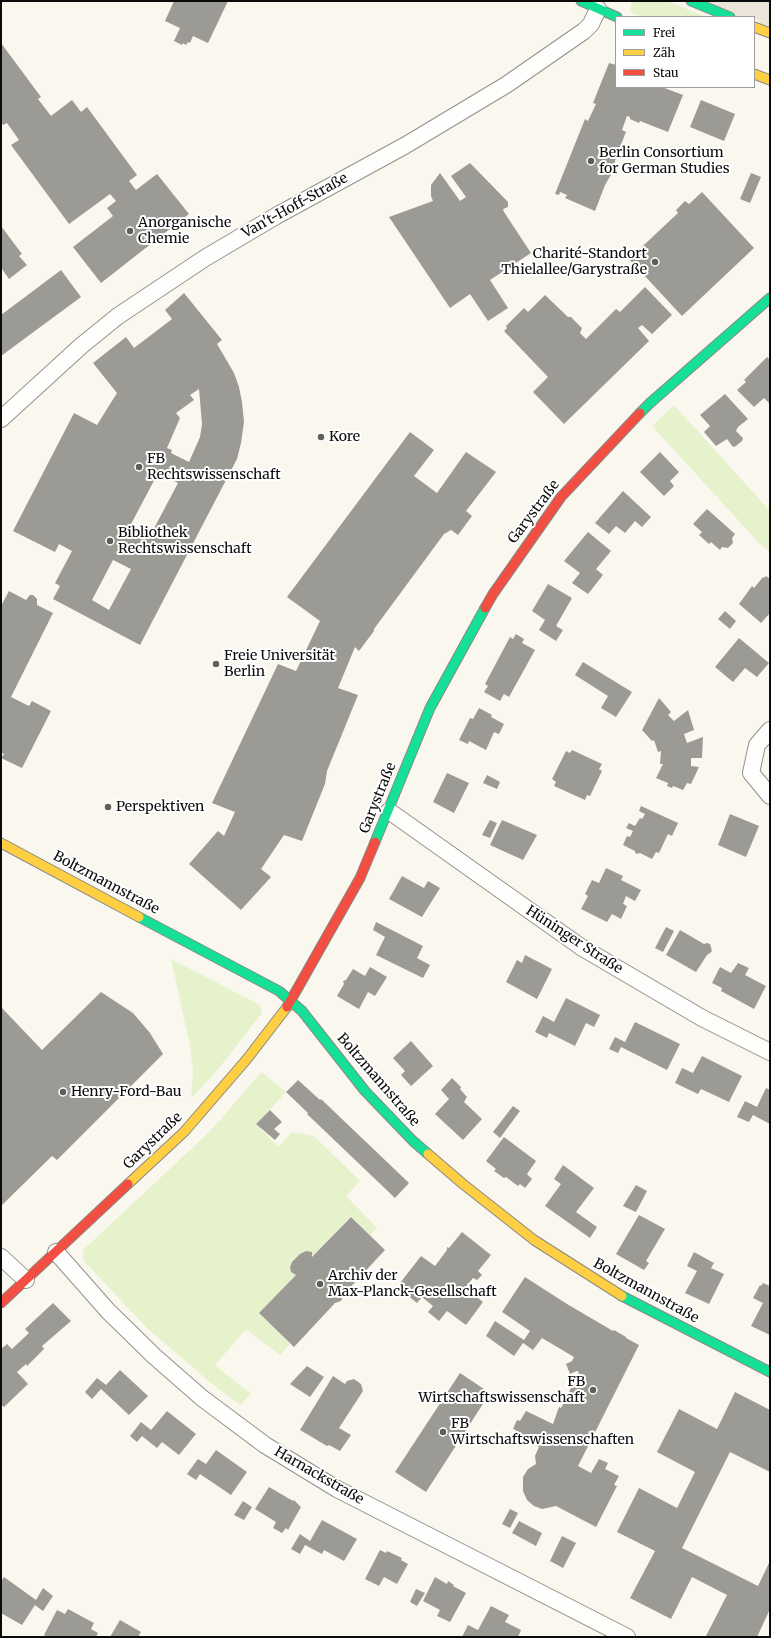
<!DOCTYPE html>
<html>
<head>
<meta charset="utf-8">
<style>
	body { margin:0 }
	#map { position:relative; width:771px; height:1638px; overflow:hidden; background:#faf7ee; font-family:Merriweather,serif }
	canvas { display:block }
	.frame { position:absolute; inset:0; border:2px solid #0b0b0b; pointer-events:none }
	.legend { position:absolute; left:615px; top:16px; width:140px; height:72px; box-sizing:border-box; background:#fff; border:1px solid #9d9d9d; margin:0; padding:5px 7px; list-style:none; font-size:12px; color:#0b0b0b }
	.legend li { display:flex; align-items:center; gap:8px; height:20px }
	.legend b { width:20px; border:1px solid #9d9d9d }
</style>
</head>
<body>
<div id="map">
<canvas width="771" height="1638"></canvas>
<div class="frame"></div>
<ul class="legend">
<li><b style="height:5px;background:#16e098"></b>Frei</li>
<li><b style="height:5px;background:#ffcf43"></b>Zäh</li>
<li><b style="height:5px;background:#f24e42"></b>Stau</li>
</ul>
</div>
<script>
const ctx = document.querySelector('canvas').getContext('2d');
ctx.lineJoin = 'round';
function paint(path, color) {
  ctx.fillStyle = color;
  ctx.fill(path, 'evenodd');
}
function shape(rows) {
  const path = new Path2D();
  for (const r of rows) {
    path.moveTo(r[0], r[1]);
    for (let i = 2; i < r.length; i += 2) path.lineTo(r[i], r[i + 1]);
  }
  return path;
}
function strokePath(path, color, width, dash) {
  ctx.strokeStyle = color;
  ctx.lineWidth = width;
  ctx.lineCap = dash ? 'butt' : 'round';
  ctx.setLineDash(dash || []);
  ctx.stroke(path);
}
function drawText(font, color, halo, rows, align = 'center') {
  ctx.font = font + ' Merriweather,serif';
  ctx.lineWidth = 4;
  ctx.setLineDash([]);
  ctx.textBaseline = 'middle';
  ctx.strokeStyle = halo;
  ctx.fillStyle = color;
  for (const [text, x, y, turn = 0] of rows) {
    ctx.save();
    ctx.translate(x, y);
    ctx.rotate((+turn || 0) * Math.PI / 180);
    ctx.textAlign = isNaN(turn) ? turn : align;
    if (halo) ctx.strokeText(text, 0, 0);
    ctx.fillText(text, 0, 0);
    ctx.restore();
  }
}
paint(shape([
	[632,1,668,1,706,17,642,17,630,12],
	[674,405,770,511,770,552,760,544,652,426],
	[171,959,260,1005,262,1013,219,1068,191,1099,193,1071,190,1045],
	[261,1072,286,1092,256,1124,278,1147,292,1132,314,1136,360,1181,346,1196,377,1228,370,1235,351,1216,312,1257,312,1252,306,1251,300,1254,292,1262,290,1267,291,1272,296,1275,259,1313,290,1344,280,1355,246,1329,215,1365,251,1394,240,1405,212,1384,147,1328,83,1260,83,1250,204,1137,221,1119]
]), '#e5f2cb');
paint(shape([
	[691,1,770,1,770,33,754,17,730,17]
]), '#ebe5d9');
paint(shape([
	[174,1,228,1,208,43,193,36,190,43,188,42,186,45,183,43,182,45,174,41,180,28,165,21],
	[1,43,41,97,38,99,51,116,72,100,81,112,87,107,137,175,129,181,136,190,157,174,189,214,101,283,73,247,113,216,107,208,116,201,110,194,69,224,11,145,19,140,7,123,3,125,1,122],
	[609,63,616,65,616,87,662,87,683,95,668,132,640,121,639,123,630,119,630,117,627,116,622,130,626,132,616,157,614,166,615,168,605,185,595,211,565,198,567,195,560,192,559,195,555,194,585,119,588,121,596,104,593,103],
	[701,100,735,114,724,141,690,127],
	[470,163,508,202,508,207,503,209,504,212,531,253,490,280,508,308,488,321,470,294,450,308,389,217,433,201,431,196,431,185,440,173,460,201,466,197,451,176],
	[751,173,761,177,750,203,740,199],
	[702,192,754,248,682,316,629,259,678,213,676,210,685,201,689,204],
	[1,226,22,254,19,256,27,265,9,279,2,269,1,270],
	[61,270,81,297,1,356,1,315],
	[645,287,672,315,652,334,642,325,638,328,649,341,564,424,533,392,548,377,504,331,507,328,506,326,524,308,528,312,545,295,568,317,571,317,582,328,580,333,586,339,616,309,620,312],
	[184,293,222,340,217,344,234,373,239,387,242,402,244,422,241,443,237,459,140,645,53,599,60,586,55,583,72,551,59,544,55,552,13,531,74,413,97,425,117,393,93,363,126,337,134,348,138,345,172,319,165,310],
	[199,389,202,424,200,437,189,462,171,453,172,450,167,448,180,418,176,413,194,400,190,395],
	[158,473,178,483,150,536,130,526],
	[113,560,131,569,109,610,92,600],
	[767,357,770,360,770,402,769,403,764,398,754,407,737,390,746,382,744,380],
	[725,394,748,419,738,427,736,431,743,438,742,441,736,446,733,447,727,439,716,446,704,432,710,426,700,415],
	[410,432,434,450,414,476,437,493,466,452,496,472,466,511,472,516,458,535,451,530,444,534,374,629,374,631,359,651,355,647,338,688,358,695,327,771,325,784,302,841,284,835,261,869,271,877,241,910,189,864,218,831,224,836,235,812,212,803,278,664,296,671,320,621,287,597],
	[660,452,679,472,670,481,674,486,664,496,640,472],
	[623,491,651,517,642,527,635,521,625,533,616,526,609,534,595,523],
	[707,509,735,534,732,538,733,543,728,548,722,547,720,550,711,542,709,544,699,535,702,532,693,524],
	[588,532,611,551,596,569,603,575,588,594,572,583,580,573,564,561],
	[766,576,770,579,770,613,761,623,739,604,752,586,754,588,763,577,764,578],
	[548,584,572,598,556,626,563,630,556,641,539,630,545,620,532,611],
	[9,591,26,600,30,595,33,595,37,599,37,605,53,613,11,697,29,706,32,701,51,711,22,768,1,758,4,754,1,752,1,606],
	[725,611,736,621,730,629,718,619],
	[516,634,524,639,522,643,535,650,509,697,504,694,500,701,484,692,488,686,485,684,510,637,513,639],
	[739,638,769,663,757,677,745,668,733,682,715,667],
	[583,662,632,692,616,717,601,708,608,696,575,675],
	[659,698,671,712,668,715,674,721,688,710,694,730,684,734,687,743,703,737,702,758,691,758,691,766,699,767,691,784,687,783,683,790,673,786,672,788,667,786,668,783,656,778,663,764,660,764,661,751,658,752,654,740,652,741,642,730],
	[479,708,492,715,491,717,504,724,499,734,494,732,486,750,469,741,468,744,459,740,470,718,473,719],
	[572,750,602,764,599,769,602,771,590,796,587,795,585,800,554,786,556,782,552,779,566,751,570,753],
	[447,773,469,783,454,813,433,802],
	[487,775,500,782,497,789,483,783],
	[641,806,678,823,672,836,668,834,659,853,656,852,652,859,640,853,636,854,635,851,623,845,627,836,630,837,633,831,626,828,629,823,635,826,640,818,642,819,645,814,639,811],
	[730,814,759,826,746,857,718,845],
	[490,820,497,823,490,838,482,835],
	[502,820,537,835,523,860,490,845],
	[606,868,623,876,621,880,641,890,635,901,626,896,623,904,627,906,621,919,612,914,607,922,581,909,588,896,585,894,592,880,599,883],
	[402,876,424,888,428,881,440,888,422,917,389,899],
	[376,922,423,946,417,958,430,965,423,978,376,955,385,937,373,930],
	[666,927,674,931,663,952,655,948],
	[680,930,704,944,707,943,710,944,712,951,710,953,707,955,696,972,666,955],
	[525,955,552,969,537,999,506,982,517,960,522,963],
	[738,963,749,968,745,975,766,986,754,1009,721,991,722,988,712,983,720,967,731,973],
	[370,967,387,977,375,996,368,992,359,1009,337,996,344,984,343,981,346,980,353,969,365,976],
	[101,992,133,1013,150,1033,163,1054,57,1160,52,1156,1,1206,1,1007,42,1050],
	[566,998,600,1015,594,1027,586,1023,575,1046,549,1033,547,1038,535,1032,543,1016,554,1022],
	[635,1022,680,1044,667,1070,621,1047,618,1053,609,1049,615,1037,625,1042],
	[411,1041,433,1066,411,1086,401,1075,405,1071,393,1058],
	[702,1056,742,1076,729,1102,701,1089,698,1094,675,1083,682,1068,693,1073],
	[452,1078,461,1087,460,1089,467,1097,464,1102,482,1119,463,1140,435,1114,449,1099,441,1090],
	[298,1080,320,1100,321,1099,409,1183,395,1198,307,1114,308,1113,286,1092],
	[766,1088,770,1090,770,1124,753,1115,749,1122,737,1117,745,1101,757,1107],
	[513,1106,520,1111,500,1138,493,1132],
	[270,1110,282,1122,274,1129,280,1134,275,1140,256,1124],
	[504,1137,536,1161,527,1174,532,1179,525,1188,520,1184,518,1186,506,1177,504,1178,494,1171,496,1169,486,1161],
	[563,1165,594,1188,576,1212,597,1227,590,1238,545,1206,561,1184,554,1179],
	[636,1185,647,1191,636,1212,623,1206],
	[639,1215,665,1229,646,1261,649,1263,644,1270,616,1254],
	[351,1217,385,1250,344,1294,341,1301,335,1303,294,1347,259,1313,296,1275,291,1272,290,1267,292,1262,300,1254,306,1251,312,1252,312,1257],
	[462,1232,491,1255,478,1271,482,1275,477,1280,473,1278,465,1288,483,1302,466,1325,447,1311,439,1321,428,1312,433,1306,422,1297,417,1303,397,1287,421,1256,435,1266,447,1250,447,1247,449,1248],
	[694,1252,714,1263,711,1268,724,1274,709,1304,685,1293,697,1271,687,1266],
	[525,1277,567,1304,613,1331,614,1330,626,1337,626,1338,639,1345,578,1466,591,1473,599,1459,608,1463,605,1469,619,1476,614,1485,617,1486,596,1527,556,1506,542,1509,534,1506,527,1500,523,1491,523,1477,528,1469,536,1464,535,1456,539,1447,514,1435,516,1430,513,1429,517,1420,520,1421,526,1411,553,1424,559,1407,561,1408,579,1372,577,1371,570,1374,566,1364,572,1361,574,1357,542,1338,533,1350,523,1343,514,1356,486,1336,495,1321,524,1340,530,1331,502,1312],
	[763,1283,770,1286,770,1335,751,1326,763,1303,753,1298,760,1285,761,1286],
	[53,1303,71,1321,42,1346,44,1349,27,1366,26,1364,17,1372,28,1384,4,1407,1,1404,1,1349,7,1344,12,1349,29,1333,25,1329],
	[307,1366,324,1377,310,1397,290,1384],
	[120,1370,148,1396,129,1415,101,1389,92,1399,85,1392,97,1378,106,1385],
	[460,1373,490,1393,426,1492,395,1472],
	[333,1376,345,1384,347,1381,354,1379,361,1384,363,1391,339,1428,351,1435,340,1451,329,1445,327,1446,300,1430],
	[735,1392,770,1410,770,1472,730,1452,682,1548,758,1586,770,1561,770,1609,757,1637,707,1637,706,1636,727,1595,692,1577,671,1619,630,1598,655,1551,617,1532,639,1488,677,1508,695,1472,657,1452,679,1409,717,1429],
	[167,1411,196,1434,179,1455,162,1442,157,1448,142,1436,137,1442,130,1436,141,1422,151,1430],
	[216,1450,247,1472,231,1495,200,1474,196,1480,187,1474,198,1459,206,1464],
	[269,1487,293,1501,294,1500,301,1507,288,1530,286,1528,282,1533,273,1528,276,1522,255,1509],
	[243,1501,252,1507,244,1520,234,1515],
	[510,1509,518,1513,510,1528,502,1524],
	[322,1520,357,1539,344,1561,324,1550,322,1554,305,1545,300,1554,291,1549,300,1534,310,1541],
	[519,1521,542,1533,536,1546,512,1533],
	[562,1536,576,1543,563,1568,550,1561],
	[380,1550,386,1553,387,1551,402,1558,401,1560,408,1564,397,1584,384,1577,379,1586,365,1579],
	[4,1577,36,1600,43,1588,53,1596,43,1611,35,1605,22,1625,1,1613,1,1581],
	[435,1577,447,1584,448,1581,454,1585,453,1586,466,1593,450,1622,437,1616,440,1610,423,1601],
	[416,1589,425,1593,417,1606,410,1602],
	[491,1606,509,1615,505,1622,521,1630,518,1637,462,1637,468,1625,478,1630],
	[68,1609,94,1623,91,1629,98,1633,96,1637,47,1637,44,1635,57,1610,65,1614],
	[120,1620,141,1632,138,1637,110,1637]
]), '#9c9a94');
const street = shape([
	[1,419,81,346,118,316,205,258,276,216,406,145,506,85,584,31,591,24,598,9],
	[770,730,757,745,751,773,770,796],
	[389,811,581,947,702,1018,770,1052],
	[56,1252,108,1311,154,1356,202,1398,265,1445,337,1489,627,1637],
	[1,1257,26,1280]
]);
const fast = shape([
	[581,1,617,17],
	[691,1,730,17],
	[640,413,650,403,770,298],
	[375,842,430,708,485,608],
	[139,917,279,991,302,1011,365,1091,413,1141,428,1154],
	[622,1296,770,1372]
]);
const slow = shape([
	[754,27,770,33],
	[754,74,770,80],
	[1,843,139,917],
	[428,1154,463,1184,534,1240,622,1296],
	[128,1184,184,1132,247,1059,287,1007]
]);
const jam = shape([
	[485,608,493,594,561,497,640,413],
	[287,1007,360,878,375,842],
	[1,1303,128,1184]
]);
strokePath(street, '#93918d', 18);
strokePath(fast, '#898884', 11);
strokePath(slow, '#898884', 11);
strokePath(jam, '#898884', 11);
strokePath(street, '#fefefc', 16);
strokePath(fast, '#16e098', 9);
strokePath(slow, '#ffcf43', 9);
strokePath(jam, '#f24e42', 9);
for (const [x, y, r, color] of [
	[591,161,4,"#5f5e5a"],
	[130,231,4,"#5f5e5a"],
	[655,262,4,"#5f5e5a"],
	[321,437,4,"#5f5e5a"],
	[139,467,4,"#5f5e5a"],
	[110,541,4,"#5f5e5a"],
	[216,664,4,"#5f5e5a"],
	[108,807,4,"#5f5e5a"],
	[63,1092,4,"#5f5e5a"],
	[320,1284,4,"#5f5e5a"],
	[593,1390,4,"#5f5e5a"],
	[443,1432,4,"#5f5e5a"]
]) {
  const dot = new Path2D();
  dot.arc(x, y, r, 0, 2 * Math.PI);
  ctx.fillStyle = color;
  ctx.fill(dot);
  strokePath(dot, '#fff', 1.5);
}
drawText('14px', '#0b0b0b', '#fff', [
	["Berlin Consortium",599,153],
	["for German Studies",599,169],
	["Anorganische",138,223],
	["Chemie",138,239],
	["Charité-Standort",647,254,"right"],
	["Thielallee/Garystraße",647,270,"right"],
	["Kore",329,437],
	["FB",147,459],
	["Rechtswissenschaft",147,475],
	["Bibliothek",118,533],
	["Rechtswissenschaft",118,549],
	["Freie Universität",224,656],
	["Berlin",224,672],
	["Perspektiven",116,807],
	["Henry-Ford-Bau",71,1092],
	["Archiv der",328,1276],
	["Max-Planck-Gesellschaft",328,1292],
	["FB",585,1382,"right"],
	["Wirtschaftswissenschaft",585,1398,"right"],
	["FB",451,1424],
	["Wirtschaftswissenschaften",451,1440]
], 'left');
drawText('14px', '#0b0b0b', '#fff', [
	["Van't-Hoff-Straße",295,206,-29],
	["Garystraße",534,512,-53],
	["Garystraße",378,798,-68],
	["Boltzmannstraße",106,883,28],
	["Hüninger Straße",574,940,33],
	["Boltzmannstraße",378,1080,49],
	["Garystraße",153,1141,-44],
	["Boltzmannstraße",646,1291,29],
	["Harnackstraße",319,1476,30]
]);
</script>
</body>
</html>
